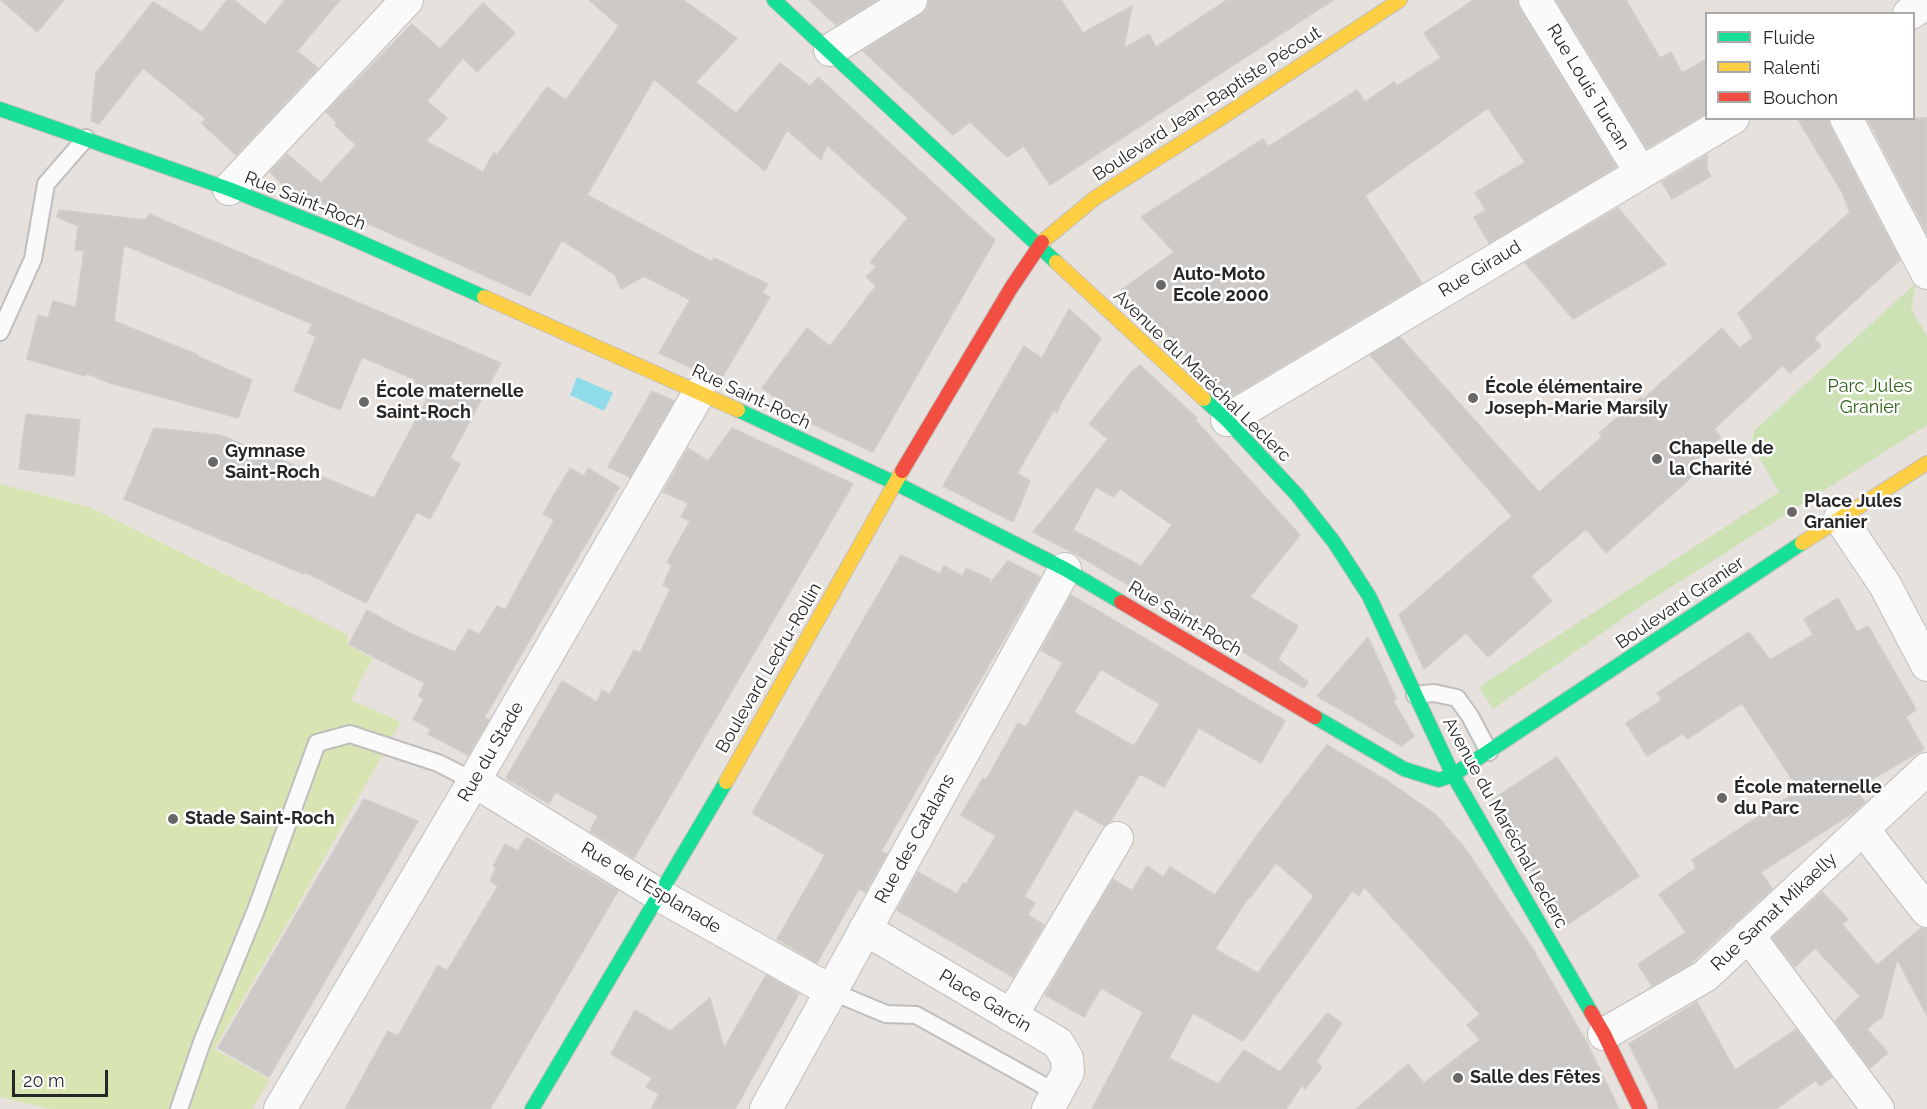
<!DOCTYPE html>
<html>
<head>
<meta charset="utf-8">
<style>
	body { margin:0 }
	#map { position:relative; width:1927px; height:1109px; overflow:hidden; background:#e6e1dc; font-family:Raleway,sans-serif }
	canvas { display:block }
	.legend { position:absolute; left:1705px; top:12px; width:210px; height:108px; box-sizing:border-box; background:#fff; border:2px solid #a9a9a9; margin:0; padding:8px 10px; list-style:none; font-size:18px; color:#272727 }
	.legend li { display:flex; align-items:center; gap:12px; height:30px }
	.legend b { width:30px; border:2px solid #a9a9a9 }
	.scale { position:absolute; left:12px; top:1070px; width:96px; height:27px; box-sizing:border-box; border:3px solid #272727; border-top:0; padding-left:8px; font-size:18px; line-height:21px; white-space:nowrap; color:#272727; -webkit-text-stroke:4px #fff; paint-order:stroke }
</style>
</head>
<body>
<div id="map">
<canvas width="1927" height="1109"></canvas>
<ul class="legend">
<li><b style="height:8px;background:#16e098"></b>Fluide</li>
<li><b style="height:8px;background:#ffcf43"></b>Ralenti</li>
<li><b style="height:8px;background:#f24e42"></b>Bouchon</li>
</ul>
<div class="scale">20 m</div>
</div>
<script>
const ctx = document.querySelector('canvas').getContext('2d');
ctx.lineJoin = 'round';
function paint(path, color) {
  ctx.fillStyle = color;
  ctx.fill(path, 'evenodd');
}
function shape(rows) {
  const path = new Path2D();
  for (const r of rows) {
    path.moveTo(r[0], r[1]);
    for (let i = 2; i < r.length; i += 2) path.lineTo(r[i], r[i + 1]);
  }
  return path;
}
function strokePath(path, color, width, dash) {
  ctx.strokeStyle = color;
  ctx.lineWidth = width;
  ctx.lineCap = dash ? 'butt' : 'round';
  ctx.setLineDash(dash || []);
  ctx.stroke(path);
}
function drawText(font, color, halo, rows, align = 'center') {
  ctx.font = font + ' Raleway,sans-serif';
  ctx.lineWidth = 5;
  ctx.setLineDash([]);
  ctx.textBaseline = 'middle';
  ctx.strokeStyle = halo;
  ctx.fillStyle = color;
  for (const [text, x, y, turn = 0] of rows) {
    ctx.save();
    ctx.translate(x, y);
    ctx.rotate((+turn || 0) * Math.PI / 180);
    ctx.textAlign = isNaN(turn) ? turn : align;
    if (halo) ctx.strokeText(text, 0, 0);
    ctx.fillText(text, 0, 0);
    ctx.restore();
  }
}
paint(shape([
	[1916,283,1911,309,1927,336,1927,425,1635,610,1493,709,1479,687,1779,492,1752,445,1754,431]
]), '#cce2b4');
paint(shape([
	[0,484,89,507,348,635,347,644,372,659,351,700,401,722,291,917,214,1049,270,1080,252,1109,52,1109,0,1097]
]), '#d8e5b2');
paint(shape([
	[577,377,613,393,604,411,570,395]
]), '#8fdbe9');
const building = shape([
	[1,0,64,0,37,32,1,0],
	[227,0,234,0,265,25,285,0,340,0,297,51,318,68,236,155,201,123,206,119,143,68,99,124,91,121,96,73,153,2,202,32,227,0],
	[589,0,683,0,737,38,696,82,736,113,780,63,810,86,818,77,995,240,873,452,806,421,762,388,807,328,830,346,876,286,866,277,876,267,870,262,908,218,827,145,821,160,787,130,765,171,654,79,587,195,712,262,714,258,768,284,762,293,770,297,720,381,659,353,690,300,644,276,621,289,614,274,562,240,530,296,284,186,270,172,287,154,321,183,356,145,335,125,337,123,326,112,412,24,440,49,483,3,515,33,477,72,463,58,427,101,447,118,426,141,483,172,494,152,497,155,547,87,566,100,619,26,589,0],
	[809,0,877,0,836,25,809,0],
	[929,0,1061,0,1083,33,1132,6,1124,48,1149,34,1156,47,1227,0,1333,0,1050,185,1024,146,1007,157,970,122,953,135,863,51,920,15,927,9,929,0],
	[1473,0,1517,0,1520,9,1616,167,1489,243,1474,217,1486,210,1475,193,1525,162,1488,108,1365,196,1422,283,1230,397,1167,338,1169,336,1121,290,1174,252,1141,217,1263,139,1268,147,1357,90,1365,102,1394,82,1397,86,1441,58,1424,33,1473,0],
	[1556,0,1626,0,1660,58,1671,52,1682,73,1707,59,1707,113,1647,148,1556,0],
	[1797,118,1828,118,1830,126,1900,260,1814,338,1821,346,1790,373,1783,365,1714,429,1721,437,1696,460,1702,468,1606,553,1586,529,1531,576,1552,601,1488,657,1466,633,1424,669,1399,615,1512,516,1370,355,1400,337,1539,492,1602,437,1599,433,1641,397,1643,399,1722,328,1739,348,1753,338,1738,313,1850,212,1842,192,1797,118],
	[1867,118,1927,118,1927,234,1867,118],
	[1707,155,1707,169,1711,176,1672,199,1662,182,1707,155],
	[1618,208,1666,264,1573,319,1525,263,1618,208],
	[59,210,146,220,149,214,501,363,450,458,460,464,430,519,417,512,366,603,305,572,304,574,124,499,154,428,220,435,374,498,432,390,414,382,416,380,362,357,340,410,294,391,316,336,308,333,312,324,124,245,114,321,198,355,197,356,252,380,238,418,110,383,85,373,85,376,27,359,38,315,48,318,53,301,76,307,84,251,75,250,78,226,57,217,59,210],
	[1069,309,1101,338,1062,401,1057,413,1054,410,1017,473,1030,481,1013,522,943,486,1024,346,1042,358,1069,309],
	[1140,365,1197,418,1195,420,1300,535,1250,597,1298,626,1278,659,1308,682,1304,688,1074,553,1033,532,1108,439,1089,424,1134,369,1135,370,1140,365],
	[1096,487,1114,497,1120,489,1172,525,1141,566,1073,530,1096,487],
	[652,391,674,401,630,477,608,467,652,391],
	[26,414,80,420,74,476,19,469,26,414],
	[732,428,853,484,634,858,590,831,598,816,555,792,549,804,506,778,562,681,597,702,602,690,610,694,634,650,640,653,670,589,663,585,672,565,667,562,690,521,681,517,688,503,663,492,688,448,708,461,732,428],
	[570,468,584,476,588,468,619,487,487,713,484,717,489,720,468,755,428,734,431,729,413,719,424,699,418,696,425,683,349,644,367,610,409,633,455,652,469,629,479,635,497,606,505,610,554,520,543,514,570,468],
	[901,555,940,574,944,566,963,576,966,568,990,579,987,587,1008,561,1040,577,881,851,887,854,865,892,859,889,817,963,777,939,825,855,752,813,901,555],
	[1071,595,1285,721,1261,763,1199,728,1164,787,1140,774,1111,821,1105,826,1075,809,1024,897,1035,903,1028,915,1044,925,1013,977,897,910,918,872,957,894,963,883,966,884,996,836,961,815,983,778,986,780,1018,723,1026,727,1063,663,1041,650,1071,595],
	[1101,669,1160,704,1134,746,1074,712,1101,669],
	[1838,598,1857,632,1868,626,1908,695,1916,710,1906,717,1924,749,1855,789,1865,802,1854,812,1761,872,1772,889,1690,964,1652,986,1638,964,1686,932,1659,894,1696,868,1692,860,1799,790,1742,703,1687,739,1683,733,1647,756,1626,723,1662,700,1657,693,1749,632,1770,660,1813,635,1804,619,1838,598],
	[1368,637,1396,698,1393,701,1414,736,1402,746,1317,696,1368,637],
	[1327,745,1389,782,1435,814,1464,847,1532,948,1587,1043,1619,1109,1356,1109,1408,1064,1424,1083,1480,1040,1467,1025,1480,1014,1364,887,1359,896,1352,891,1243,1041,1193,1013,1169,1058,1218,1084,1244,1050,1280,1072,1327,1013,1342,1023,1316,1062,1322,1067,1305,1089,1302,1085,1286,1109,1092,1109,1143,1012,1101,988,1084,1017,1045,995,1113,879,1132,891,1147,866,1163,877,1170,867,1215,895,1258,834,1327,745],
	[1276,863,1314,896,1258,973,1215,949,1248,898,1250,898,1276,863],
	[1557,757,1639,876,1564,927,1492,800,1557,757],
	[364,799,418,821,269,1077,218,1048,364,799],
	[526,837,618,891,490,1109,345,1109,388,1031,398,1036,438,965,447,971,498,886,490,881,496,868,493,866,505,844,518,851,526,837],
	[1822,892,1848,919,1842,924,1877,965,1921,928,1927,929,1927,1016,1897,959,1882,1019,1880,1018,1867,1029,1888,1053,1870,1068,1835,1021,1860,996,1815,948,1795,967,1772,938,1822,892],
	[766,975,799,994,735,1109,651,1109,659,1094,646,1087,652,1078,611,1054,635,1010,670,1031,710,998,724,1048,766,975],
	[1697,1002,1735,1070,1796,1029,1832,1077,1820,1086,1816,1080,1776,1109,1659,1109,1657,1101,1629,1044,1697,1002]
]);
paint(building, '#cdc9c6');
strokePath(building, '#d1cdc9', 1.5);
const lane = shape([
	[0,332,33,259,46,184,86,138],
	[1415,695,1434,693,1457,698,1470,716,1489,752],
	[831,991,886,1014,916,1015,1057,1093],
	[179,1109,202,1042,256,910,317,743,350,734,438,763,474,781]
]);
const street = shape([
	[1535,0,1641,173],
	[1909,14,1927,3],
	[830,50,911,0],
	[1846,118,1927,273],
	[229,189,407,0],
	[1227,420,1733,118],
	[1840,518,1885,585,1927,665],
	[474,781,659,895,831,991],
	[1863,829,1927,911],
	[865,929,1058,1043,1067,1058,1068,1072,1048,1109],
	[1748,935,1878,1109],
	[1011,1016,1117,838],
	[1604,1034,1705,976,1927,769],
	[280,1109,474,781,699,393],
	[766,1109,1065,569]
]);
const fast = shape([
	[774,0,1056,262],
	[0,109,229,189,335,231,484,297],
	[1204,399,1227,420,1297,495,1334,542,1369,596,1453,775,1591,1012],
	[738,410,895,483,1065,569,1121,602],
	[1315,717,1404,769,1439,780,1453,775,1802,543],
	[532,1109,726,782]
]);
const slow = shape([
	[1042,242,1095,198,1218,120,1400,0],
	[1056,262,1204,399],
	[484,297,738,410],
	[1802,543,1927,463],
	[726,782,902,471]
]);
const jam = shape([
	[902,471,1011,288,1042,242],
	[1121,602,1315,717],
	[1591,1012,1604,1034,1640,1109]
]);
strokePath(lane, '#bfbebe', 20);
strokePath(street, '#bfbebe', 34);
strokePath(fast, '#bfbebe', 16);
strokePath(slow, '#bfbebe', 16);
strokePath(jam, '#bfbebe', 16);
strokePath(lane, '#fbfafa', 16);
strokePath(street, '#fbfafa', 32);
strokePath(fast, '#16e098', 14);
strokePath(slow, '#ffcf43', 14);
strokePath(jam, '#f24e42', 14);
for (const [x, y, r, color] of [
	[1161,285,6,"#6a6866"],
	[1473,398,6,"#6a6866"],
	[364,402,6,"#6a6866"],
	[1657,459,6,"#6a6866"],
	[213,462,6,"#6a6866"],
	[1792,512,6,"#6a6866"],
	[1722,798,6,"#6a6866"],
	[173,819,6,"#6a6866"],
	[1458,1078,6,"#6a6866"]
]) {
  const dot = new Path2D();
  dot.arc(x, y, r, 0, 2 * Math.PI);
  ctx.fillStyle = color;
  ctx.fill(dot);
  strokePath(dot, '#fff', 2);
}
drawText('18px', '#272727', '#fff', [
	["Rue Louis Turcan",1588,87,59],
	["Boulevard Jean-Baptiste Pécout",1207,104,-33],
	["Rue Saint-Roch",305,201,22],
	["Rue Giraud",1480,269,-31],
	["Avenue du Maréchal Leclerc",1202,376,44],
	["Rue Saint-Roch",751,397,25],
	["Boulevard Granier",1680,603,-34],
	["Rue Saint-Roch",1185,619,31],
	["Boulevard Ledru-Rollin",769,668,-60],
	["Rue du Stade",491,752,-60],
	["Avenue du Maréchal Leclerc",1505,823,61],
	["Rue des Catalans",915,839,-61],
	["Rue de l'Esplanade",651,888,31],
	["Rue Samat Mikaelly",1774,912,-43],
	["Place Garcin",985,1001,31]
]);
drawText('bold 18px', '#272727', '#fff', [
	["Auto-Moto",1173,275],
	["Ecole 2000",1173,296],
	["École élémentaire",1485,388],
	["Joseph-Marie Marsily",1485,409],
	["École maternelle",376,392],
	["Saint-Roch",376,413],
	["Chapelle de",1669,449],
	["la Charité",1669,470],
	["Gymnase",225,452],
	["Saint-Roch",225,473],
	["Place Jules",1804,502],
	["Granier",1804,523],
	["École maternelle",1734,788],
	["du Parc",1734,809],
	["Stade Saint-Roch",185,819],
	["Salle des Fêtes",1470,1078]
], 'left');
drawText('18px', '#306319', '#fff', [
	["Parc Jules",1870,387],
	["Granier",1870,408]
]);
</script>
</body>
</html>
